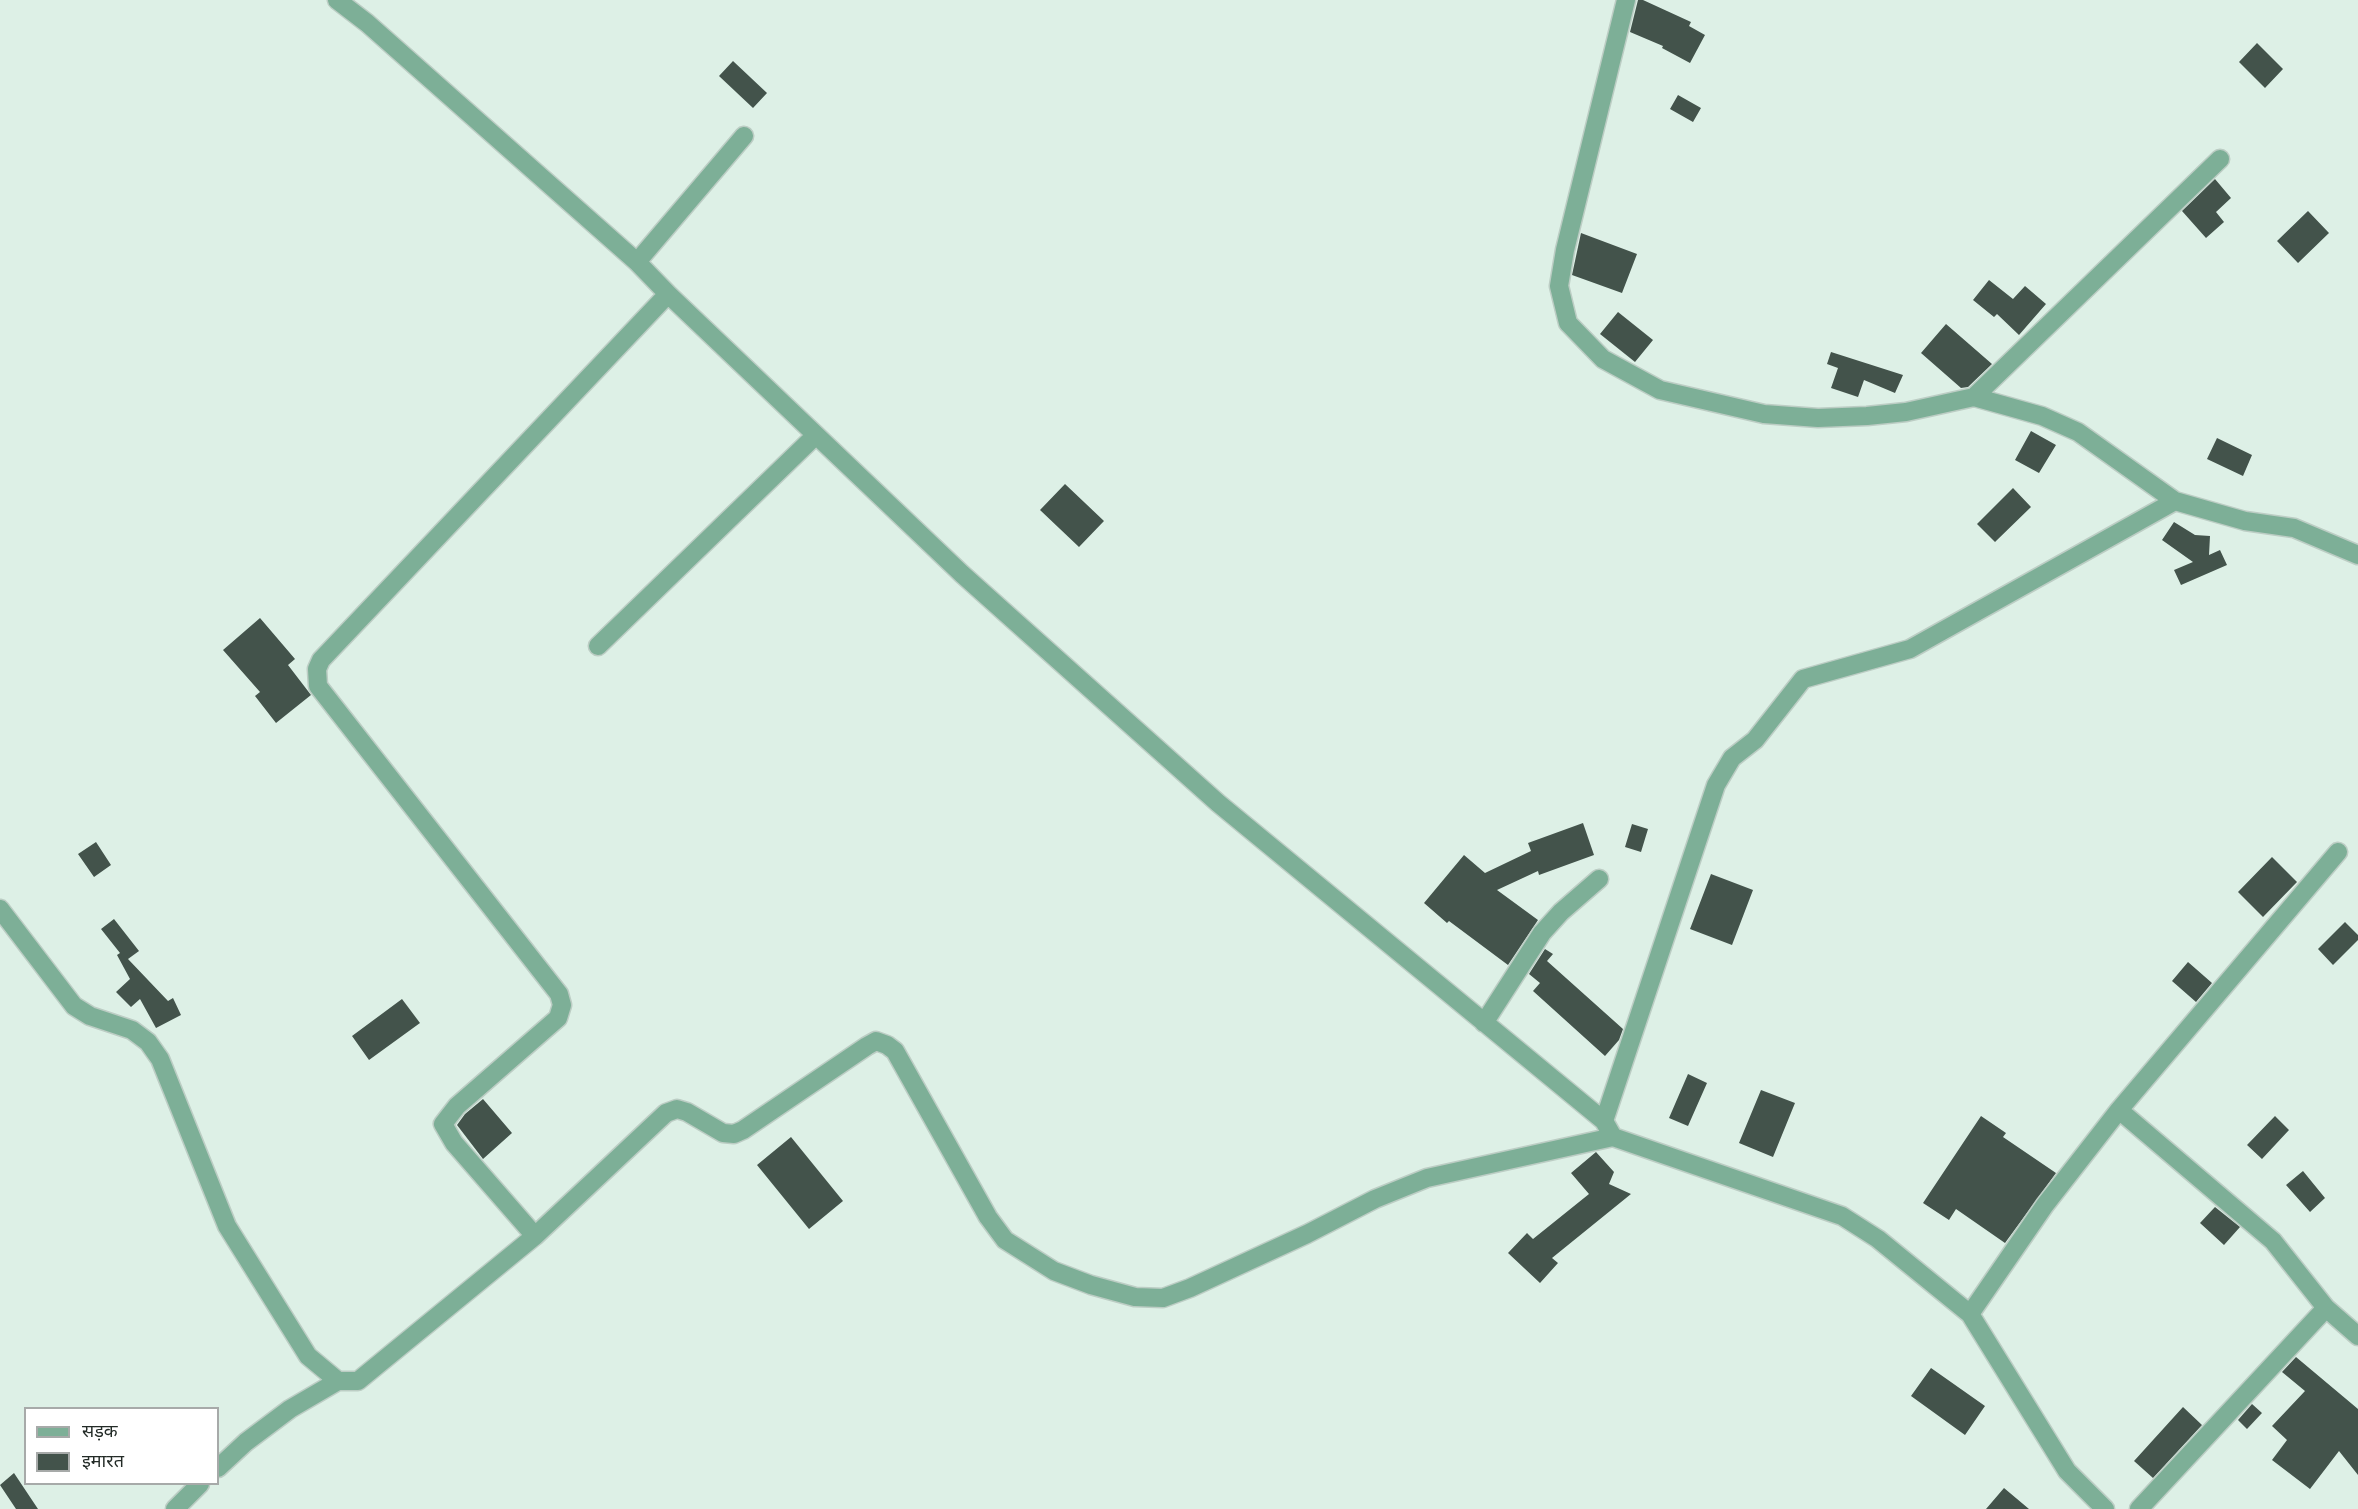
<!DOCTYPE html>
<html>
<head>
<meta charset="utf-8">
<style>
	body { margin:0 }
	#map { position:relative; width:2358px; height:1509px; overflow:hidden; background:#ddf0e6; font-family:Helvetica,"Noto Sans Devanagari",sans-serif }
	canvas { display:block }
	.legend { position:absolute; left:24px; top:1407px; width:195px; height:78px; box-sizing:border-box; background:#fff; border:2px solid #a7aaa9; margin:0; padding:8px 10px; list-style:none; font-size:18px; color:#232b27 }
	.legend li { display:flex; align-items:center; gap:12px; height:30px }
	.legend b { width:30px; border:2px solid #a7aaa9 }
</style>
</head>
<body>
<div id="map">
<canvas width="2358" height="1509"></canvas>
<ul class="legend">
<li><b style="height:8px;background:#7daf97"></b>सड़क</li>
<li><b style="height:16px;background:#43534b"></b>इमारत</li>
</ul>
</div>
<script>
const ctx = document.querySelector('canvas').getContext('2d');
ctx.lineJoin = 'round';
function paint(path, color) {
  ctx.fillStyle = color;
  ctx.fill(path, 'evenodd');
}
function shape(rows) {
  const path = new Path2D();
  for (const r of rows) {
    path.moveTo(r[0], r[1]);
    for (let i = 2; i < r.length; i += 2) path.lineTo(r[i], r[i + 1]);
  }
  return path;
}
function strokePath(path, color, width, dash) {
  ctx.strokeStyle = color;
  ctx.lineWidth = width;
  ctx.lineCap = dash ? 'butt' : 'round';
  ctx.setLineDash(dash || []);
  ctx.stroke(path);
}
paint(shape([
	[1638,0,1643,0,1691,22,1689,26,1705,35,1690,63,1662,48,1663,46,1630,32],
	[2257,43,2283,69,2265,88,2239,62],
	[733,61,767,93,753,108,719,76],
	[1678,95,1701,108,1693,122,1670,109],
	[2215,179,2231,198,2216,212,2224,222,2206,238,2182,211],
	[2308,211,2329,233,2298,263,2277,241],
	[1581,233,1637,254,1622,293,1572,275],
	[1989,280,2013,299,2025,286,2046,304,2019,335,1997,314,1994,317,1973,300],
	[1618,312,1653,340,1635,362,1600,334],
	[1946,324,1992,364,1968,387,1961,388,1921,353],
	[1831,352,1903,375,1895,393,1864,380,1858,397,1831,388,1838,368,1827,364],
	[2031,431,2056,445,2039,473,2015,460],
	[2217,438,2252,455,2243,476,2207,459],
	[1065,484,1104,521,1079,547,1040,510],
	[2013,488,2031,507,1995,542,1977,524],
	[2174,522,2195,535,2210,536,2209,555,2220,550,2227,565,2181,585,2174,570,2193,562,2162,540],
	[260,618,295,659,288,665,311,695,276,723,255,696,260,692,223,650],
	[1583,823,1594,855,1539,875,1538,871,1497,890,1538,920,1508,965,1449,921,1447,923,1424,903,1464,855,1485,873,1531,851,1528,843],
	[1632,824,1648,829,1641,852,1625,847],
	[96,842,111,865,94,877,78,854],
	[2272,857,2297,882,2263,917,2238,892],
	[1711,874,1753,890,1732,945,1690,929],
	[114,919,139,951,128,959,168,1001,173,998,181,1015,156,1028,140,999,131,1007,116,992,130,979,117,955,120,953,101,929],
	[2345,922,2358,935,2358,940,2333,965,2318,949],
	[1545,949,1553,954,1547,961,1623,1029,1619,1040,1605,1056,1533,991,1540,983,1529,974],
	[2188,962,2212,983,2196,1002,2172,981],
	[402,999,420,1023,369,1060,352,1036],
	[1688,1074,1707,1083,1688,1126,1669,1118],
	[1761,1090,1795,1103,1773,1157,1739,1143],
	[483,1099,512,1133,483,1159,457,1125,465,1114],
	[1981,1116,2006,1133,2003,1137,2056,1173,2005,1243,1956,1209,1949,1220,1923,1203],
	[2275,1116,2289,1130,2262,1159,2247,1145],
	[791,1137,843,1201,809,1229,757,1165],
	[1596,1152,1614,1172,1609,1184,1631,1194,1552,1258,1558,1263,1540,1283,1508,1253,1527,1233,1533,1239,1589,1194,1571,1173],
	[2303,1171,2325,1198,2310,1212,2286,1185],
	[2215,1207,2240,1227,2224,1245,2200,1223],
	[2296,1357,2358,1409,2358,1475,2339,1451,2310,1489,2272,1460,2287,1440,2272,1426,2305,1391,2282,1372],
	[1931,1368,1985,1406,1965,1435,1911,1396],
	[2252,1404,2262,1413,2247,1429,2238,1420],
	[2183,1407,2202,1425,2153,1478,2134,1461],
	[14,1473,38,1509,16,1509,0,1485],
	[2004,1488,2029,1509,1986,1509]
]), '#43534b');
const minor = shape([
	[337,0,367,23,637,262,668,294,962,574,1218,803,1604,1121,1613,1137,1842,1216,1878,1239,1970,1314,2067,1471,2105,1509],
	[1626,0,1565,250,1559,286,1568,323,1603,359,1660,390,1764,414,1818,418,1867,416,1906,412,1974,397,2042,416,2078,432,2175,501,2245,521,2294,528,2358,555],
	[637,262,744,136],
	[1974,397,2220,159],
	[598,646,816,435],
	[0,909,74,1006,90,1016,132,1030,148,1042,160,1059,227,1226,308,1356,338,1381,358,1381,535,1236,666,1113,677,1109,687,1112,723,1133,734,1134,743,1130,867,1046,876,1041,887,1045,895,1051,988,1217,1005,1240,1054,1271,1091,1285,1135,1297,1163,1298,1190,1288,1307,1234,1375,1199,1427,1178,1613,1137],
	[1484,1023,1542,933,1561,912,1599,879],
	[2119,1110,2273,1241,2326,1308,2358,1336],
	[1604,1121,1716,785,1732,758,1755,740,1803,679,1910,649,2175,501],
	[535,1236,454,1143,443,1124,457,1106,558,1018,562,1005,559,994,318,686,317,669,321,660,668,294],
	[1970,1314,2045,1205,2119,1110,2338,852],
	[218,1468,246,1442,290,1409,338,1381],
	[175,1509,200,1484],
	[2139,1509,2326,1308]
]);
strokePath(minor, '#bccdc4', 21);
strokePath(minor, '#7daf97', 18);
</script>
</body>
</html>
